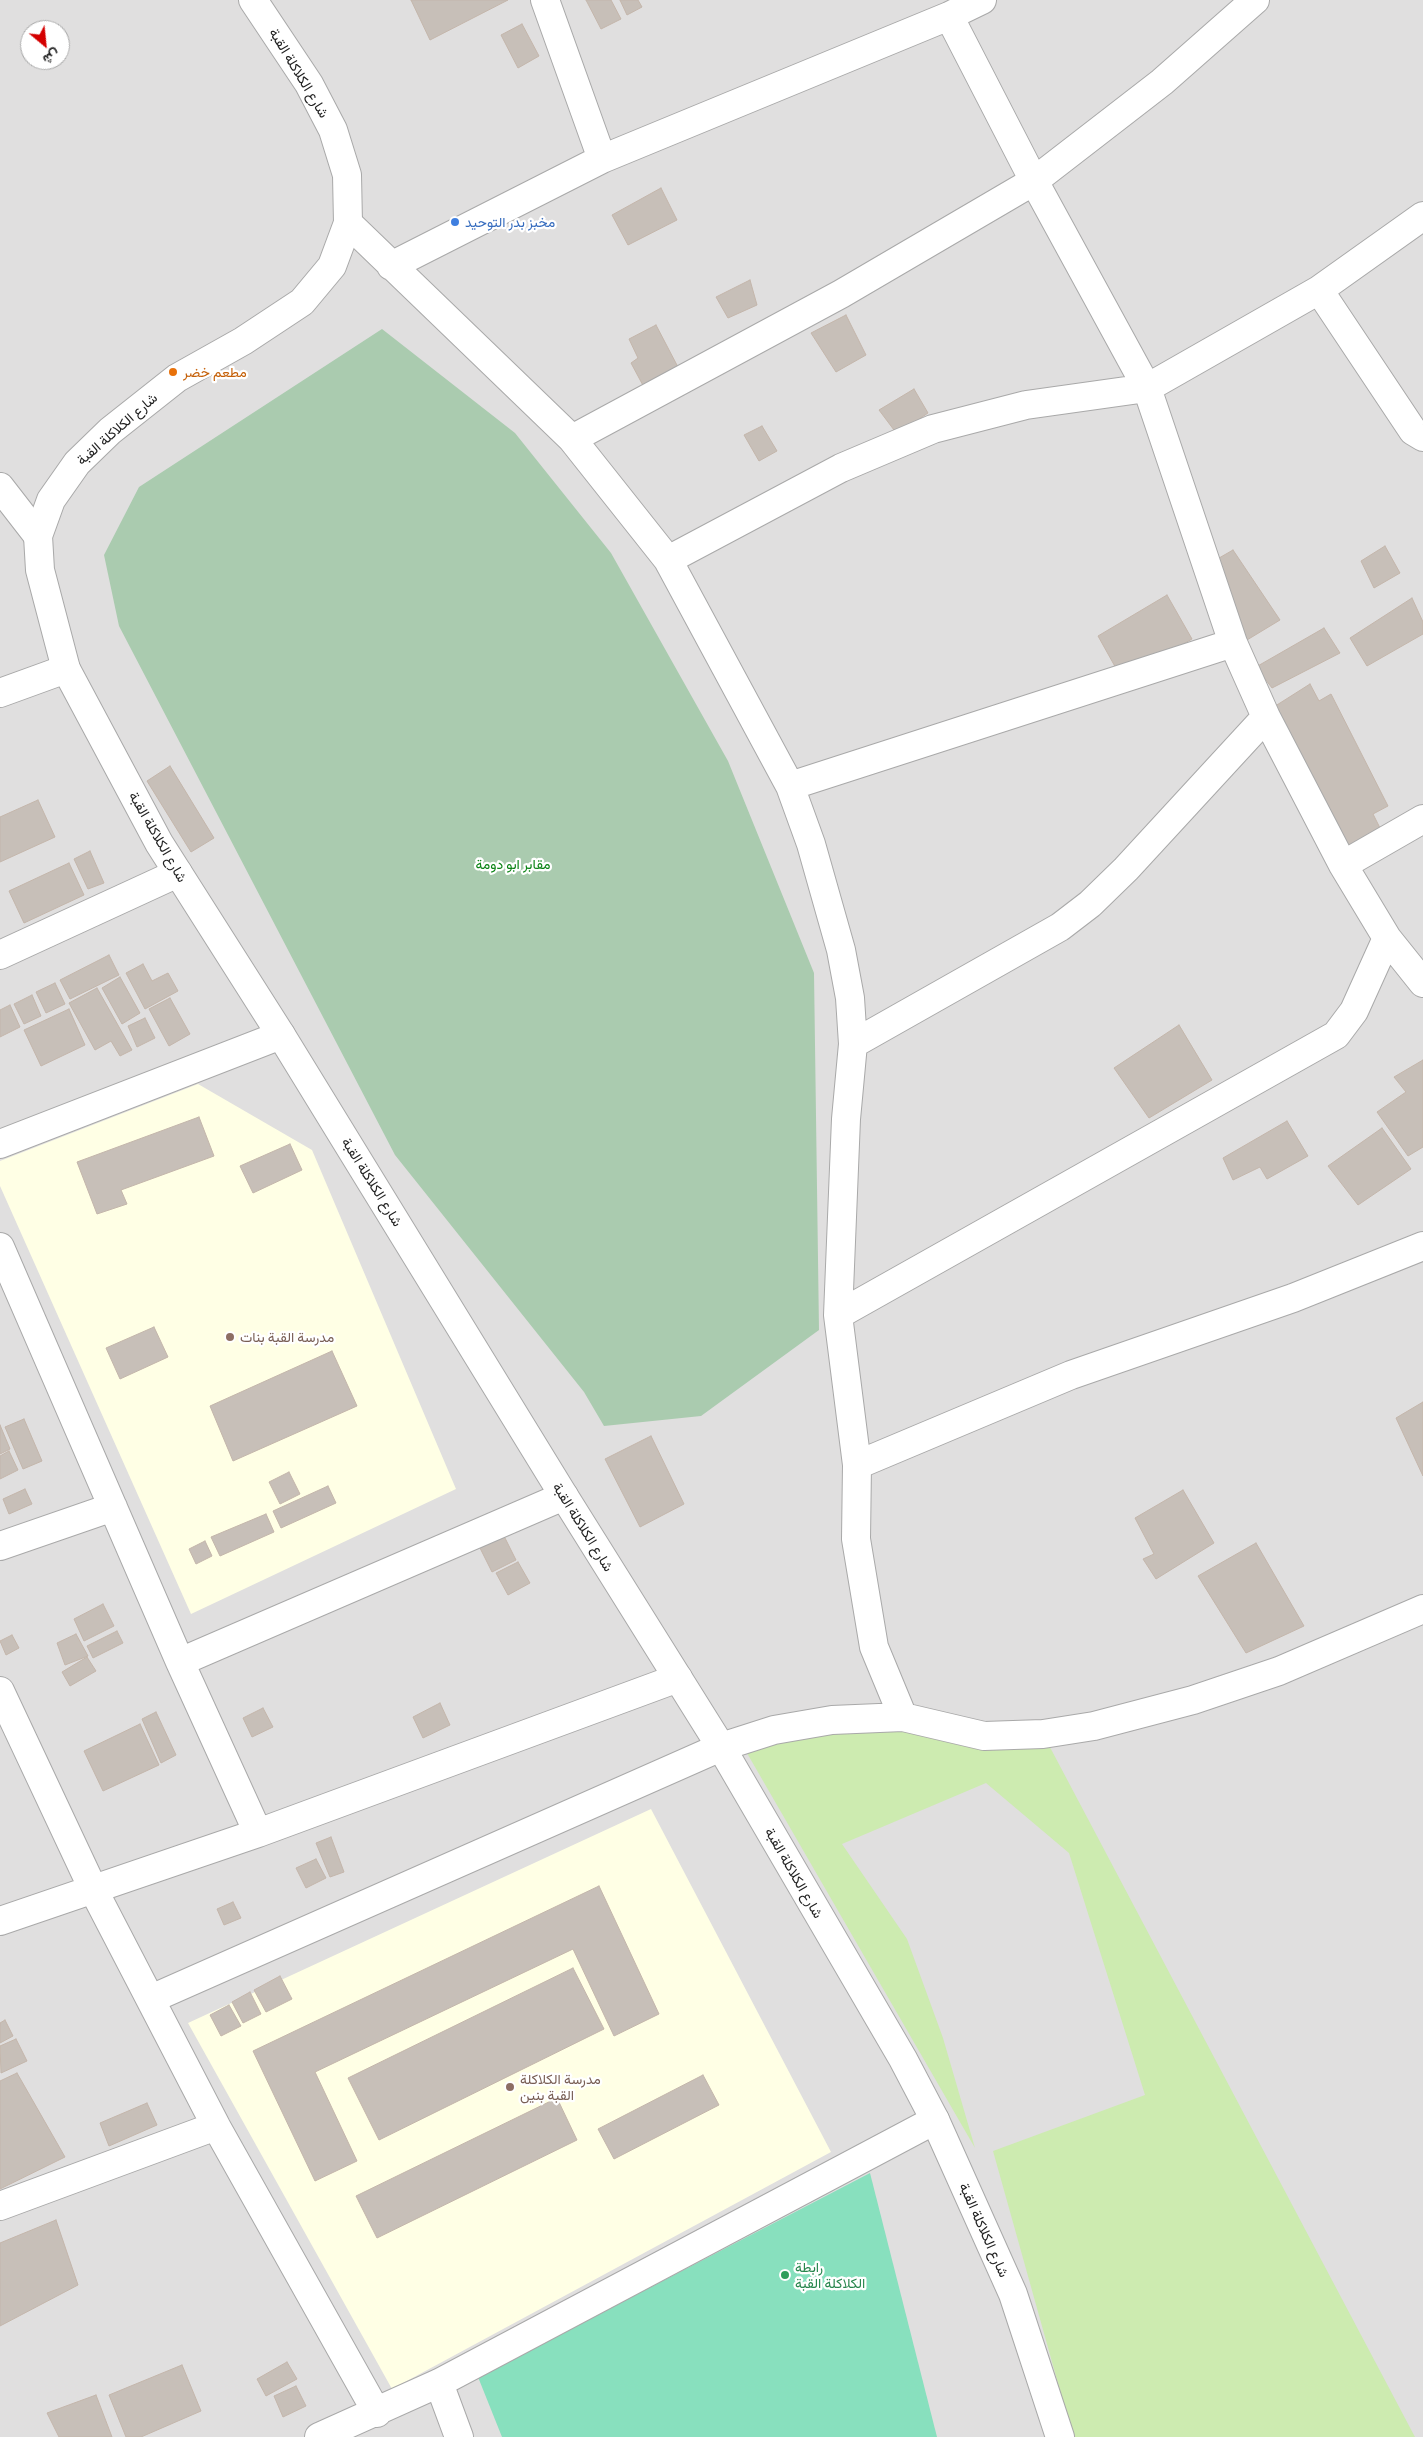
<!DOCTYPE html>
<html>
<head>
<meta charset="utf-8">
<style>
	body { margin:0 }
	#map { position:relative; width:1423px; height:2437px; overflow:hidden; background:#f2efe9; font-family:"Exo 2",Vazirmatn,sans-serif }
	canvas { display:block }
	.north { position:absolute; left:20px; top:20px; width:50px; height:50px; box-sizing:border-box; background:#fff; border:1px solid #a7a7a7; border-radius:50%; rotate:152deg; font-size:14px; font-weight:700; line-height:20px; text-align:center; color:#222 }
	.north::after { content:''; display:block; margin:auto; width:18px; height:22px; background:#d40000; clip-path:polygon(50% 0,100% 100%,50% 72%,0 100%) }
</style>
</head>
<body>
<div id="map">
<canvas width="1423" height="2437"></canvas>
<div class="north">ش</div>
</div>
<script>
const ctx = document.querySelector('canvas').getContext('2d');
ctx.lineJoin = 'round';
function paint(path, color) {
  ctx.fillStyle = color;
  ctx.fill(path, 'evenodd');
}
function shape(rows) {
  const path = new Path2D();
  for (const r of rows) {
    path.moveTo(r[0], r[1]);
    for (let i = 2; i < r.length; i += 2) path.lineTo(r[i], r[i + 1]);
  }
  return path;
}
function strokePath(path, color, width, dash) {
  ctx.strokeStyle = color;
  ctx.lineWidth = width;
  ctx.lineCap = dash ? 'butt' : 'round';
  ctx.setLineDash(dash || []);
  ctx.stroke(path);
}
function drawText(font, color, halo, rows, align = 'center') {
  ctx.font = font + ' "Exo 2",Vazirmatn,sans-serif';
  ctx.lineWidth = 4.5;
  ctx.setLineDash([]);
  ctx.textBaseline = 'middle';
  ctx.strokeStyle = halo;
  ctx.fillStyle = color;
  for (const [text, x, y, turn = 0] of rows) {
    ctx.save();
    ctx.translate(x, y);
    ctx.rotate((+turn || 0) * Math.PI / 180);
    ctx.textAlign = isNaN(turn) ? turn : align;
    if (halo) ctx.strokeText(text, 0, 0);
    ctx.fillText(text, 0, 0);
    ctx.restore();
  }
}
paint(shape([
	[0,0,1423,0,1423,2437,0,2437],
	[30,30,60,30,60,60,30,60]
]), '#e0dfdf');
paint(shape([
	[198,1084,312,1150,456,1489,191,1614,0,1186,0,1161],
	[651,1809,831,2152,392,2389,188,2023]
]), '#ffffe5');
paint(shape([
	[903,1717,1043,1734,1415,2437,1073,2437,993,2151,1145,2095,1069,1853,986,1783,842,1844,907,1939,943,2038,975,2148,740,1741]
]), '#cdebb0');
paint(shape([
	[382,329,515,433,611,553,728,761,814,973,819,1330,701,1416,604,1426,584,1392,395,1155,119,626,104,555,139,487]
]), '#aacbaf');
paint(shape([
	[870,2173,937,2437,502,2437,478,2377]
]), '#88e0be');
const building = shape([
	[411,0,508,0,430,40,411,0],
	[586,0,611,0,621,19,601,29,586,0],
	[620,0,638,0,642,7,627,15,620,0],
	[522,24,539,56,518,68,501,35,522,24],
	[661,188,677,220,628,245,612,215,661,188],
	[750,280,757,305,728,318,716,297,750,280],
	[846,315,866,355,836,372,811,333,846,315],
	[656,325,679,369,646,391,631,363,638,358,629,339,656,325],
	[914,389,928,413,897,434,879,410,914,389],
	[762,426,777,451,759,461,744,435,762,426],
	[1385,546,1400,573,1374,588,1361,561,1385,546],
	[1233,550,1280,620,1242,643,1200,569,1233,550],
	[1167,595,1192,639,1122,679,1098,636,1167,595],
	[1412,598,1423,622,1423,634,1367,666,1350,638,1412,598],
	[1324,628,1340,653,1272,688,1256,667,1324,628],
	[1310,684,1319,701,1331,694,1388,806,1373,814,1381,830,1347,852,1269,710,1310,684],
	[170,766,214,838,191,852,147,781,170,766],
	[38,800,55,837,0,862,0,817,38,800],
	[90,851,104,883,88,889,74,859,90,851],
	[69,863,84,895,24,923,9,891,69,863],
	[109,955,119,975,70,999,60,980,109,955],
	[143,964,152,981,168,973,178,991,145,1009,126,973,143,964],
	[120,977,140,1013,122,1024,102,988,120,977],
	[55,983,65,1004,46,1013,36,992,55,983],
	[97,988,132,1050,120,1056,111,1041,95,1050,69,1003,97,988],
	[32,995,41,1016,24,1024,14,1004,32,995],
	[170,998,190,1034,169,1046,149,1009,170,998],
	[10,1005,20,1027,0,1037,0,1010,10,1005],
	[69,1009,85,1045,41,1066,24,1030,69,1009],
	[145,1018,155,1038,137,1047,128,1026,145,1018],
	[1179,1025,1212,1080,1149,1118,1114,1068,1179,1025],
	[1423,1060,1423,1147,1408,1156,1377,1112,1406,1092,1394,1077,1423,1060],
	[199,1117,214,1156,121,1190,127,1204,97,1214,77,1162,199,1117],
	[1287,1121,1308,1156,1267,1179,1260,1167,1233,1180,1223,1158,1287,1121],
	[1382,1128,1411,1169,1358,1205,1328,1166,1382,1128],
	[290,1144,302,1170,253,1193,240,1166,290,1144],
	[154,1327,168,1357,120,1379,106,1348,154,1327],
	[332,1351,357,1406,233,1461,210,1406,332,1351],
	[1423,1402,1423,1476,1396,1418,1423,1402],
	[24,1419,42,1461,23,1469,5,1427,24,1419],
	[0,1425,10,1449,0,1454,0,1425],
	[651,1436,684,1504,640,1527,605,1459,651,1436],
	[9,1451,18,1470,0,1479,0,1456,9,1451],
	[289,1472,300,1494,280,1504,269,1482,289,1472],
	[328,1486,336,1503,281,1528,273,1511,328,1486],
	[25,1489,32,1504,9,1514,3,1499,25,1489],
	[1183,1490,1214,1543,1156,1579,1143,1559,1154,1554,1135,1518,1183,1490],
	[266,1514,274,1532,220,1556,211,1537,266,1514],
	[504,1536,516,1560,492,1572,480,1548,504,1536],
	[205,1541,212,1556,196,1564,189,1549,205,1541],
	[1256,1543,1304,1626,1246,1653,1198,1576,1256,1543],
	[518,1562,530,1583,508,1595,496,1573,518,1562],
	[103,1604,114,1626,84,1641,74,1619,103,1604],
	[117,1631,123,1643,93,1658,87,1646,117,1631],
	[76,1634,88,1656,65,1665,57,1643,76,1634],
	[12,1635,19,1648,6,1655,0,1641,12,1635],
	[87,1657,96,1671,70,1686,62,1672,87,1657],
	[440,1703,450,1725,423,1738,413,1717,440,1703],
	[263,1708,273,1727,252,1737,243,1718,263,1708],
	[156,1712,176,1755,161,1763,142,1719,156,1712],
	[140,1724,159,1765,103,1791,84,1751,140,1724],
	[331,1837,344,1872,330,1877,316,1843,331,1837],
	[316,1859,326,1878,306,1888,296,1868,316,1859],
	[599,1886,659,2014,614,2036,573,1949,315,2072,357,2161,315,2181,253,2051,599,1886],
	[233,1902,241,1918,224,1925,217,1909,233,1902],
	[573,1968,604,2029,379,2140,348,2078,573,1968],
	[280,1976,292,1999,266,2012,254,1990,280,1976],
	[250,1992,261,2014,243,2023,232,2002,250,1992],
	[229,2005,241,2026,221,2036,210,2015,229,2005],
	[5,2020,13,2036,0,2043,0,2023,5,2020],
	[16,2039,27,2061,1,2073,0,2046,16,2039],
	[17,2073,65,2157,0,2189,0,2081,17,2073],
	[703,2075,719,2105,614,2159,598,2129,703,2075],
	[557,2098,577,2140,377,2238,356,2196,557,2098],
	[147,2103,157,2125,109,2146,100,2123,147,2103],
	[56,2220,78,2285,0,2326,0,2243,56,2220],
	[287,2362,297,2379,266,2396,257,2379,287,2362],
	[182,2365,201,2411,141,2437,126,2437,109,2395,182,2365],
	[296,2386,306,2406,283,2417,274,2396,296,2386],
	[96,2395,112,2437,59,2437,47,2413,96,2395]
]);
paint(building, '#c7bfb8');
strokePath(building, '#c4b6ab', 1);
const minor = shape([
	[545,0,602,159],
	[949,16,1034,181,1147,388,1233,643,1266,717,1343,865,1387,938,1423,983],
	[348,223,572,439,668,560,790,786,811,844,841,950,850,998,853,1044,846,1119,838,1315,857,1465,856,1539,874,1647,903,1717],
	[391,266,602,159,949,16,982,0],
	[1319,290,1413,431,1423,437],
	[572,439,841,294,1034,181,1162,82,1255,0],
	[0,487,38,536],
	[668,560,841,468,933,429,1026,405,1147,388,1319,290,1423,216],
	[0,693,66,669],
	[790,786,1233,643],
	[1343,865,1423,819],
	[0,955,178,873],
	[853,1044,1060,927,1090,904,1126,869,1266,717],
	[0,1144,281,1035],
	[0,1247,180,1662,258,1833],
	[838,1315,1336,1035,1354,1011,1387,938],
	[857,1465,1071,1375,1293,1298,1423,1246],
	[0,1546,113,1507],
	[180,1662,564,1496],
	[0,1691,93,1889,216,2126,377,2413],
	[0,1921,258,1833,678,1678],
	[151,1999,721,1747,774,1730,832,1720,903,1717,984,1736,1043,1734,1094,1726,1193,1700,1279,1671,1423,1609],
	[0,2206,216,2126],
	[439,2383,459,2437],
	[319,2437,439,2383,935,2120]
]);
const tertiary = shape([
	[253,0,309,84,333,130,347,175,348,223,332,266,302,302,243,341,177,378,110,431,77,463,51,500,38,536,40,570,66,669,159,843,281,1035,564,1496,721,1747,903,2059,935,2120,1013,2294,1060,2437]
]);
strokePath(minor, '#a9a9a9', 30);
strokePath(tertiary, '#a9a9a9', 30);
strokePath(minor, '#fff', 28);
strokePath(tertiary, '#fff', 28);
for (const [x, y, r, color] of [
	[455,222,5,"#3f7fe0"],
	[173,372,5,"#e8710a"],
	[230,1337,5,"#8d6e63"],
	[510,2087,5,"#8d6e63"],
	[785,2275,5,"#2e9e5b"]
]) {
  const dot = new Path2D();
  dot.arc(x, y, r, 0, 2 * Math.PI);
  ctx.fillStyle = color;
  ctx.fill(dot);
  strokePath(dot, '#fff', 2);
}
drawText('14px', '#222', '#fff', [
	["شارع الكلاكلة القبة",299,73,59],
	["شارع الكلاكلة القبة",117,429,-41],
	["شارع الكلاكلة القبة",158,837,60],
	["شارع الكلاكلة القبة",372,1182,58],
	["شارع الكلاكلة القبة",583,1527,58],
	["شارع الكلاكلة القبة",794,1873,60],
	["شارع الكلاكلة القبة",984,2230,66]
]);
drawText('14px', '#366cbe', '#fff', [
	["مخبز بدر التوحيد",465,222]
], 'left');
drawText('14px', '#c56008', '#fff', [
	["مطعم خضر",183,372]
], 'left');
drawText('14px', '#0c8416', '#fff', [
	["مقابر ابو دومة",513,864]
]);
drawText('14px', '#785e54', '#fff', [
	["مدرسة القبة بنات",240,1337],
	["مدرسة الكلاكلة",520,2079],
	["القبة بنين",520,2095]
], 'left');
drawText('14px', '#27864d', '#fff', [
	["رابطة",795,2267],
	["الكلاكلة القبة",795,2283]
], 'left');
</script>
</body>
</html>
